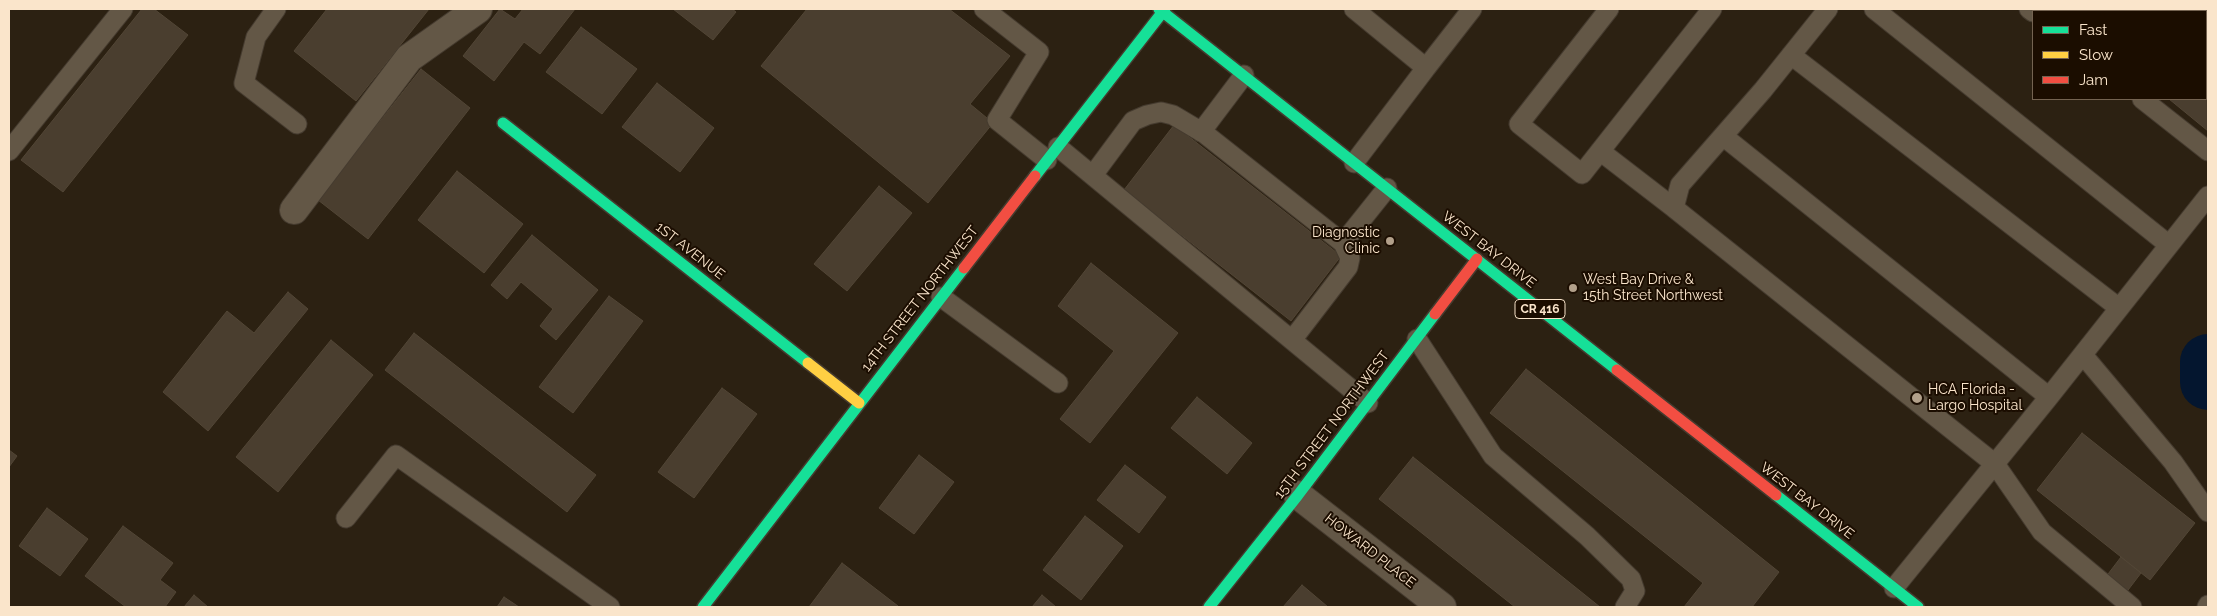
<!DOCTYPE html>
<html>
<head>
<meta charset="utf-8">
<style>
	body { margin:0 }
	#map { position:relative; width:2217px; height:616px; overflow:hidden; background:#2c2112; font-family:Raleway,sans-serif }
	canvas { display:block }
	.frame { position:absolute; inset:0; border:10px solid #fae5cb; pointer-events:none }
	.legend { position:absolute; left:2032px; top:10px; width:175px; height:90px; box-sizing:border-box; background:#1b0d00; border:1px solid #746351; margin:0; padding:6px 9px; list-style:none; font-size:15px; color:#fae5cb }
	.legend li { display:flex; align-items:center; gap:10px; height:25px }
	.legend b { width:25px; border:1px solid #746351 }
</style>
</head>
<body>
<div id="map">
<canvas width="2217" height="616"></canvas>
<div class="frame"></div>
<ul class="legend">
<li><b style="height:6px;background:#16e098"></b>Fast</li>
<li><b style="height:6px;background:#ffcf43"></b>Slow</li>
<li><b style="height:6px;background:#f24e42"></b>Jam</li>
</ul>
</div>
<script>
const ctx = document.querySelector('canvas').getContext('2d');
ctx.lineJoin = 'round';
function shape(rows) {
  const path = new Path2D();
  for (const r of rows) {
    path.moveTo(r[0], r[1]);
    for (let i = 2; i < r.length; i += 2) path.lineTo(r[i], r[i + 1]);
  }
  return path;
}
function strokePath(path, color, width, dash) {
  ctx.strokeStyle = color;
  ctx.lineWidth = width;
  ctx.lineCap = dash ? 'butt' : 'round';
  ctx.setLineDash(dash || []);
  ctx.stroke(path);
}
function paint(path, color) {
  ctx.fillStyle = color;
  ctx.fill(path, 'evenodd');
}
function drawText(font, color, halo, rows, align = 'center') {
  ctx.font = font + ' Raleway,sans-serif';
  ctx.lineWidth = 4;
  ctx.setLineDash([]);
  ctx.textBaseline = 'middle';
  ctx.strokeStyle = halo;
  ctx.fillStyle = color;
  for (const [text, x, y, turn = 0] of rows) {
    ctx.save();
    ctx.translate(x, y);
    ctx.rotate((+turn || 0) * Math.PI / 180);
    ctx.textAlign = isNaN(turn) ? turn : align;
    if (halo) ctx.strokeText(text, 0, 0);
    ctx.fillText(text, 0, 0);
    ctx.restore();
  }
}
strokePath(shape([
	[2208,362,2208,382]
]), '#04162f', 56);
const building = shape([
	[142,9,154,9,188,35,63,192,21,160,142,9],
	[327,9,429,9,356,101,294,51,327,9],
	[500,9,515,19,523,9,575,9,540,54,524,42,494,81,463,56,500,9],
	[673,9,732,9,736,12,713,40,673,9],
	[807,9,949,9,1010,56,970,104,993,123,928,203,761,66,807,9],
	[2080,9,2208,9,2208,131,2169,99,2206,99,2206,11,2083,11,2080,9],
	[581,27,637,69,602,114,546,72,581,27],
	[421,69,470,108,368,239,318,200,421,69],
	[657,83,714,128,680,172,622,127,657,83],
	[1174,125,1341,256,1291,321,1124,190,1174,125],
	[457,171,523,224,484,273,418,220,457,171],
	[879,186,912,213,847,291,814,264,879,186],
	[532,235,598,290,556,340,540,326,553,309,521,282,507,299,491,285,532,235],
	[1091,263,1178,333,1090,443,1060,419,1114,351,1058,306,1091,263],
	[288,292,308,309,208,431,163,392,227,311,254,333,288,292],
	[609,296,643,321,573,413,539,387,609,296],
	[414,333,596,475,567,512,385,370,414,333],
	[331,340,373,375,278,492,236,457,331,340],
	[1526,369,1779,572,1752,607,1684,607,1703,583,1490,413,1526,369],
	[722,388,757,414,694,498,658,472,722,388],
	[1197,397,1252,443,1227,474,1171,428,1197,397],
	[2082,433,2195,523,2150,580,2037,490,2082,433],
	[9,450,17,456,9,467,9,450],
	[919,455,954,482,914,534,879,508,919,455],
	[1413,457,1600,607,1515,607,1379,499,1413,457],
	[1125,465,1166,497,1139,533,1097,500,1125,465],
	[47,508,88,539,60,576,19,546,47,508],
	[1085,516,1123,546,1081,600,1043,570,1085,516],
	[123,526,173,563,160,580,176,592,165,607,126,607,85,576,123,526],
	[2121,557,2141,573,2125,594,2105,578,2121,557],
	[842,563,898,606,897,607,809,607,842,563],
	[1302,585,1328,607,1283,607,1302,585],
	[194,595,208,607,184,607,194,595],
	[1042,595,1056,607,1032,607,1042,595],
	[504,597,519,607,497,607,504,597]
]);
paint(building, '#4a3e2f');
strokePath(building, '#524636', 1);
const lane = shape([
	[276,9,256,37,244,83,297,124],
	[984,9,1039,52,997,120,1047,160],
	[1609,9,1519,124,1582,174,1712,9],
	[1828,9,1763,90,1680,185,1674,208,1995,464,2042,532,2132,607],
	[1874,9,2169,245],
	[2029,9,2033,12],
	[1791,55,2119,308],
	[1426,68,1472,9],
	[2142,99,2208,151],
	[1201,132,1244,75],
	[1723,136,2049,397],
	[1058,147,1368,403],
	[9,151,123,9],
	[1600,151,1674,208],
	[1354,163,1426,68,1354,9],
	[1093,175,1133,121,1147,115,1161,112,1173,115,1205,134,1343,243,1350,258,1348,267,1292,340],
	[1343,243,1387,188],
	[941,297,1058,383],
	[1417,339,1493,456,1587,536,1631,579,1635,591,1625,607],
	[2083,355,2173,462,2208,512],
	[346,518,396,455,610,607],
	[1894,588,2049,397,2208,196],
	[2207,607,2208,605]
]);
const street = shape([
	[294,210,409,58,478,9],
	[1298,495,1442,607]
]);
const fast = shape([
	[1159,9,1617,370],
	[503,123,808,363],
	[1035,176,1165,9],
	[1776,495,1918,607],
	[703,607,964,268],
	[1209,607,1298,495,1435,314]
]);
const slow = shape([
	[808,363,859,403]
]);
const jam = shape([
	[964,268,1035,176],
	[1435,314,1477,259],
	[1617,370,1776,495]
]);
strokePath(lane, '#453b2f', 21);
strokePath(street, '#453b2f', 30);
strokePath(fast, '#453b2f', 14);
strokePath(slow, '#453b2f', 14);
strokePath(jam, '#453b2f', 14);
strokePath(lane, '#635746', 19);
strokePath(street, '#635746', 28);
strokePath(fast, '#16e098', 11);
strokePath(slow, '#ffcf43', 11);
strokePath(jam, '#f24e42', 11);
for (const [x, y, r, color] of [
	[1390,241,5,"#b2a08a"],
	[1573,288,5,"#b2a08a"],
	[1917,398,6,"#b2a08a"]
]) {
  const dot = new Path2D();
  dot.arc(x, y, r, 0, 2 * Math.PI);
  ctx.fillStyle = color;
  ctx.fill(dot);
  strokePath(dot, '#1b0d00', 2);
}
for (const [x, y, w] of [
	[1540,309,50]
]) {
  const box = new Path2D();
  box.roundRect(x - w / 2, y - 9.5, w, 19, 4);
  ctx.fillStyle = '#1b0d00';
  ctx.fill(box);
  strokePath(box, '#fae5cb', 1);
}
drawText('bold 12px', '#fae5cb', null, [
	["CR 416",1540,309]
]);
drawText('14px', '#fae5cb', '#1b0d00', [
	["Diagnostic",1380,233,"right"],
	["Clinic",1380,249,"right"],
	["West Bay Drive &",1583,280],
	["15th Street Northwest",1583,296],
	["HCA Florida -",1928,390],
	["Largo Hospital",1928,406]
], 'left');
drawText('14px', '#fae5cb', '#1b0d00', [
	["WEST BAY DRIVE",1489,250,38],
	["1ST AVENUE",690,251,38],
	["14TH STREET NORTHWEST",920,299,-52],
	["15TH STREET NORTHWEST",1332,425,-53],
	["WEST BAY DRIVE",1807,501,38],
	["HOWARD PLACE",1370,551,38]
]);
</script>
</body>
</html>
